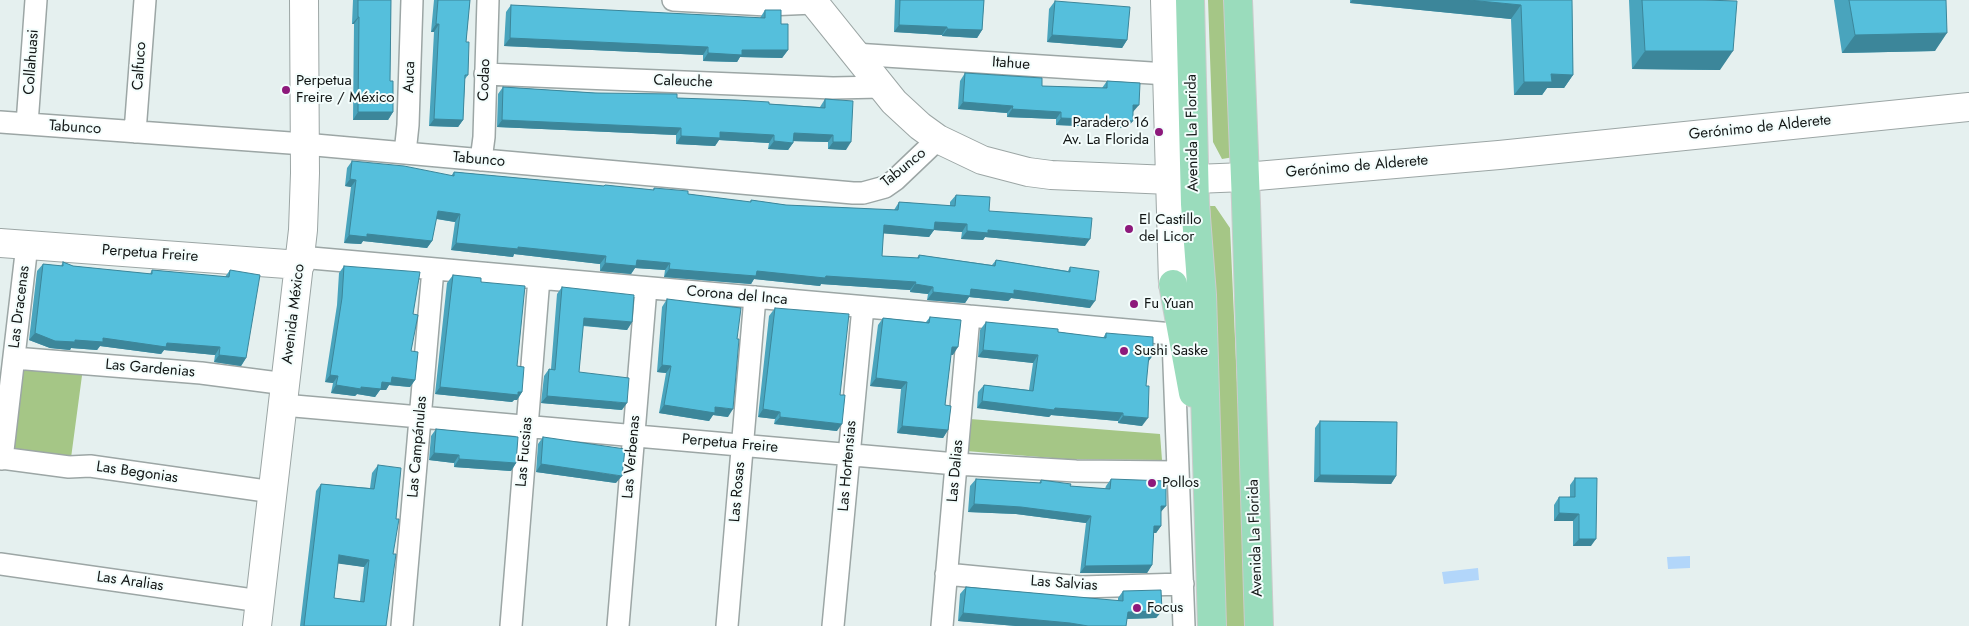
<!DOCTYPE html>
<html>
<head>
<meta charset="utf-8">
<style>
	body { margin:0 }
	canvas { display:block; background:#e5f0ef }
</style>
</head>
<body>
<canvas width="1969" height="626"></canvas>
<script>
const ctx = document.querySelector('canvas').getContext('2d');
ctx.lineJoin = 'round';
function paint(path, color) {
  ctx.fillStyle = color;
  ctx.fill(path, 'evenodd');
}
function shape(rows) {
  const path = new Path2D();
  for (const r of rows) {
    path.moveTo(r[0], r[1]);
    for (let i = 2; i < r.length; i += 2) path.lineTo(r[i], r[i + 1]);
  }
  return path;
}
function strokePath(path, color, width, dash) {
  ctx.strokeStyle = color;
  ctx.lineWidth = width;
  ctx.lineCap = dash ? 'butt' : 'round';
  ctx.setLineDash(dash || []);
  ctx.stroke(path);
}
function drawText(font, color, halo, rows, align = 'center') {
  ctx.font = font + ' Jost,sans-serif';
  ctx.lineWidth = 4;
  ctx.setLineDash([]);
  ctx.textBaseline = 'middle';
  ctx.strokeStyle = halo;
  ctx.fillStyle = color;
  for (const [text, x, y, turn = 0] of rows) {
    ctx.save();
    ctx.translate(x, y);
    ctx.rotate((+turn || 0) * Math.PI / 180);
    ctx.textAlign = isNaN(turn) ? turn : align;
    if (halo) ctx.strokeText(text, 0, 0);
    ctx.fillText(text, 0, 0);
    ctx.restore();
  }
}
paint(shape([
	[1208,0,1231,0,1234,157,1222,159,1213,142],
	[1210,206,1215,206,1230,228,1248,626,1225,626],
	[19,364,83,368,71,458,9,452],
	[970,419,1160,434,1162,460,1065,459,966,451]
]), '#a5c686');
paint(shape([
	[1690,556,1690,568,1668,569,1667,557],
	[1478,568,1479,580,1444,584,1442,572]
]), '#b2d6fa');
const street = shape([
	[673,0,767,5,814,3],
	[854,54,1167,74],
	[485,74,833,88,881,87],
	[0,122,304,144,853,193,863,193,885,187,895,180,938,139],
	[27,124,36,0],
	[135,132,145,0],
	[405,153,408,125,412,0],
	[481,160,484,137,488,0],
	[300,257,1173,334],
	[1173,339,1184,626],
	[14,358,201,373,286,384],
	[283,405,956,464,1076,471,1178,472],
	[0,458,69,467,90,466,273,492],
	[2,459,27,245],
	[0,564,260,601],
	[946,574,1081,587,1183,584],
	[402,626,433,269],
	[511,626,539,278],
	[618,626,646,288],
	[727,626,755,297],
	[833,626,863,307],
	[942,626,969,316]
]);
const secondary = shape([
	[812,0,894,102,920,126,938,139,982,160,1028,172,1051,175,1170,180,1245,177,1499,155,1969,107],
	[1165,0,1173,284],
	[0,243,300,265],
	[257,626,303,230,305,173,304,0]
]);
const primary = shape([
	[1190,0,1195,204,1202,295,1212,626],
	[1238,0,1246,203,1259,626],
	[1173,284,1193,393]
]);
strokePath(street, '#9ca6a5', 24);
strokePath(secondary, '#9ca6a5', 30);
strokePath(primary, '#cbcccc', 30);
strokePath(street, '#fff', 21);
strokePath(secondary, '#fff', 28);
strokePath(primary, '#9adcbc', 28);
paint(shape([
	[353,0,391,0,390,81,393,112,388,120,353,120,354,24,352,24],
	[434,0,470,0,466,42,468,75,465,79,463,120,458,127,429,126,434,32,431,32],
	[895,0,984,0,982,30,977,38,942,36,942,35,894,32],
	[1350,0,1572,0,1573,75,1564,88,1547,88,1542,95,1514,95,1511,19,1350,3],
	[1629,0,1703,0,1720,70,1632,69],
	[1834,0,1946,0,1935,51,1842,53],
	[1055,1,1127,40,1122,48,1047,42,1049,9],
	[511,5,760,18,765,10,781,24,788,50,782,58,740,57,737,62,703,61,703,55,504,46,506,12],
	[965,73,1042,86,1102,88,1107,81,1133,112,1127,128,1056,125,1056,119,1007,117,1007,113,958,109,960,81],
	[503,87,820,107,825,99,846,150,828,149,828,142,793,141,793,143,788,150,768,149,769,143,719,140,715,146,676,144,676,135,497,127,498,94],
	[352,161,451,176,454,172,603,186,605,185,653,190,654,188,688,194,750,202,751,200,786,205,894,210,899,202,950,206,950,202,956,195,989,211,1085,246,985,237,983,240,961,239,962,232,934,230,929,237,883,233,882,256,917,258,919,255,992,265,996,260,1068,271,1070,267,1090,308,1011,298,1008,301,969,297,965,303,927,300,928,294,910,292,910,290,821,284,820,286,754,279,751,284,725,282,664,277,665,270,635,268,631,274,600,271,600,264,514,254,513,257,451,250,455,222,436,219,432,241,427,248,363,241,361,244,344,243,351,187,345,186,347,168],
	[63,262,73,266,150,274,152,270,225,277,230,270,246,358,241,366,214,362,215,355,164,350,161,354,100,346,97,350,71,348,70,350,50,348,29,340,37,271,43,264,61,266],
	[344,266,413,314,411,351,415,380,410,387,389,385,386,390,380,390,375,397,357,394,355,396,331,393,333,383,325,382,337,305,339,273],
	[453,275,481,282,517,366,522,392,517,400,514,400,512,402,435,394,447,283],
	[562,287,632,322,627,330,583,326,579,372,622,410,541,403,544,376,549,369,551,369,557,294],
	[667,299,728,417,713,415,709,421,659,413,666,373,657,372,662,307],
	[775,308,840,395,837,431,774,424,775,419,758,417,769,316],
	[930,317,953,355,951,355,945,405,948,430,943,438,897,433,901,389,870,386,878,325,883,318,926,322],
	[986,322,1103,338,1106,333,1153,355,1148,362,1142,426,1118,423,1118,421,1051,415,1049,417,977,408,978,392,984,385,1029,390,1033,363,978,357,980,330],
	[1320,421,1396,476,1391,484,1314,482,1315,428],
	[436,429,516,463,511,471,454,467,454,463,429,460,431,436],
	[543,437,616,483,536,472,538,444],
	[378,465,393,554,386,626,300,626,316,491,321,484,370,488,372,473],
	[338,563,364,567,360,601,334,598],
	[1575,478,1591,546,1573,546,1573,521,1554,521,1554,505,1559,497,1570,497,1570,485],
	[976,479,1039,483,1041,480,1070,486,1105,489,1106,486,1111,479,1161,513,1161,526,1156,533,1153,533,1152,565,1147,573,1080,573,1086,523,1016,514,968,512,970,486],
	[966,587,1118,601,1118,598,1123,591,1162,611,1156,618,1127,619,1126,626,1016,626,958,621,960,594]
]), '#49a4bd');
paint(shape([
	[1352,0,1469,0,1521,5,1511,19,1350,3],
	[358,17,359,17,354,24,352,24],
	[436,24,439,24,434,32,431,32],
	[899,25,947,27,942,35,894,32],
	[947,29,982,30,977,38,942,36],
	[1947,33,1935,51,1842,53,1855,35],
	[1052,35,1127,40,1122,48,1047,42],
	[510,38,708,47,703,55,504,46],
	[742,50,788,50,782,58,740,57,737,62,703,61,708,53],
	[1645,51,1733,51,1720,70,1632,69],
	[1551,74,1573,75,1564,88,1547,88,1542,95,1514,95,1524,82],
	[963,102,1013,106,1007,113,958,109],
	[1133,105,1139,105,1133,112],
	[1012,109,1061,112,1056,119,1007,117],
	[358,112,393,112,388,120,353,120],
	[1061,118,1133,121,1127,128,1056,125],
	[434,119,463,120,458,127,429,126],
	[502,120,681,128,676,135,497,127],
	[720,132,774,135,769,143,719,140,715,146,676,144,681,136],
	[794,133,833,135,828,142,789,141],
	[774,141,793,143,788,150,768,149],
	[833,142,851,142,846,150,828,149],
	[350,179,356,180,351,187,345,186],
	[438,211,460,214,455,222,432,218],
	[935,222,967,224,962,232,934,230,929,237,878,233,884,225],
	[988,230,1090,239,1085,246,985,237,983,240,961,239,967,231],
	[367,234,432,241,427,248,363,241,361,244,344,243,349,235],
	[456,243,518,247,606,256,600,264,514,254,513,257,451,250],
	[637,260,670,263,665,270,635,268,631,274,600,271,605,263],
	[669,269,757,271,916,282,910,290,821,284,820,286,754,279,751,284,664,277],
	[915,284,933,287,928,294,910,292],
	[971,289,1014,290,1095,301,1090,308,1011,298,1008,301,969,297,965,303,927,300,933,292],
	[584,318,632,322,627,330,579,325],
	[35,333,75,340,103,338,167,343,220,347,215,355,164,350,161,354,100,346,97,350,71,348,70,350,50,348,29,340],
	[952,347,958,347,953,355,947,354],
	[983,350,1038,355,1033,363,978,357],
	[219,355,246,358,241,366,214,362],
	[1149,355,1153,355,1148,362],
	[662,365,671,366,666,373,657,372],
	[330,375,338,376,333,383,325,382],
	[392,377,415,380,410,387,389,385,386,390,380,390,375,397,357,394,355,396,331,393,336,385,361,387,382,382],
	[876,378,907,382,901,389,870,386],
	[440,387,518,392,522,392,517,400,514,400,512,402,435,394],
	[547,396,627,403,622,410,541,403],
	[982,401,1123,413,1118,421,1051,415,1049,417,977,408],
	[664,405,715,407,733,409,728,417,713,415,709,421,659,413],
	[763,409,780,412,775,419,758,417],
	[1123,416,1148,418,1142,426,1118,423],
	[780,417,842,424,837,431,774,424],
	[902,426,948,430,943,438,897,433],
	[434,453,459,455,454,463,429,460],
	[459,459,516,463,511,471,454,467],
	[541,464,622,476,616,483,536,472],
	[1320,475,1396,476,1391,484,1314,482],
	[974,504,1021,507,1091,516,1086,523,1016,514,968,512],
	[1161,506,1166,506,1160,513],
	[1559,513,1579,514,1573,521,1554,521],
	[1154,526,1161,526,1156,533,1148,533],
	[1579,539,1596,539,1591,546,1573,546],
	[339,555,369,560,364,567,334,563],
	[1152,565,1147,573,1080,573,1085,566],
	[1162,611,1156,618,1123,619,1128,612],
	[963,613,1070,623,1088,626,1016,626,958,621]
]), '#3c869a');
const building = shape([
	[358,0,391,0,390,81,393,81,393,112,358,112,359,17,358,17,358,0],
	[438,0,470,0,466,42,469,42,468,75,465,75,463,120,434,119,439,24,436,24,438,0],
	[900,0,984,0,982,30,947,29,947,27,899,25,900,0],
	[1469,0,1572,0,1573,75,1551,74,1552,82,1524,82,1521,5,1469,0],
	[1642,0,1703,0,1737,1,1733,51,1645,51,1642,0],
	[1849,0,1946,0,1947,33,1855,35,1849,0],
	[1055,1,1130,7,1127,40,1052,35,1055,1],
	[511,5,765,18,765,10,781,10,781,24,788,24,788,50,742,50,742,55,708,53,708,47,510,38,511,5],
	[965,73,1042,78,1042,86,1107,88,1107,81,1140,83,1139,105,1133,105,1133,121,1061,118,1061,112,1012,109,1013,106,963,102,965,73],
	[503,87,595,93,677,94,677,98,736,100,769,102,769,104,825,108,825,99,853,101,851,142,833,142,833,135,794,133,793,143,774,141,774,135,720,132,720,138,681,136,681,128,502,120,503,87],
	[352,161,404,166,454,176,454,172,604,186,605,185,654,190,654,188,688,191,688,194,751,202,751,200,786,205,898,210,899,202,955,206,956,195,990,197,989,211,1092,218,1090,239,988,230,988,233,967,231,967,224,935,222,934,230,884,225,882,256,919,258,919,255,995,266,996,260,1070,272,1070,267,1099,271,1095,301,1014,290,1014,294,971,289,970,296,933,292,933,287,915,284,916,282,826,276,825,278,757,271,756,276,730,274,669,269,670,263,637,260,636,266,605,263,606,256,518,247,518,249,456,243,460,214,438,211,432,241,367,234,367,237,349,235,356,180,350,179,352,161],
	[63,262,73,266,152,274,152,270,229,277,230,270,260,275,246,358,219,355,220,347,167,343,166,347,103,338,103,342,75,340,75,342,55,341,35,333,43,264,63,266,63,262],
	[344,266,420,272,413,314,418,315,411,351,418,352,415,380,392,377,391,383,382,382,381,389,361,387,361,389,336,385,338,376,330,375,342,298,344,266],
	[453,275,481,278,481,282,525,286,517,366,524,367,522,392,518,392,518,395,440,387,453,275],
	[562,287,634,295,632,322,584,318,579,372,629,378,627,403,547,396,549,369,555,370,562,287],
	[667,299,741,308,737,339,739,339,733,409,715,407,715,413,664,405,671,366,662,365,667,299],
	[775,308,849,314,840,395,845,395,842,424,780,417,780,412,763,409,775,308],
	[930,317,961,320,958,347,952,347,945,405,951,406,948,430,902,426,907,382,876,378,883,318,929,323,930,317],
	[986,322,1058,329,1058,332,1106,338,1106,333,1153,337,1153,355,1149,355,1146,386,1149,386,1148,418,1123,416,1123,413,1055,408,1054,410,982,401,984,385,1033,391,1038,355,983,350,986,322],
	[1320,421,1397,422,1396,476,1320,475,1320,421],
	[436,429,518,437,516,463,459,459,459,455,434,453,436,429],
	[543,437,625,449,622,476,541,464,543,437],
	[378,465,401,468,396,519,399,519,393,554,396,554,386,626,304,626,321,484,374,489,378,465],
	[339,555,369,560,364,602,334,598,339,555],
	[1575,478,1597,478,1596,539,1579,539,1579,514,1559,513,1559,497,1575,497,1575,478],
	[976,479,1041,483,1041,480,1071,484,1070,486,1110,489,1111,479,1166,481,1166,506,1161,506,1161,526,1154,526,1152,565,1085,566,1091,516,1021,507,974,504,976,479],
	[966,587,1123,601,1123,591,1161,590,1162,611,1128,612,1126,626,1088,626,1070,623,963,613,966,587]
]);
paint(building, '#55bfdc');
strokePath(building, '#3c869a', 1);
for (const [x, y, r, color] of [
	[286,90,5,"#8d197b"],
	[1159,132,5,"#8d197b"],
	[1129,229,5,"#8d197b"],
	[1134,304,5,"#8d197b"],
	[1124,351,5,"#8d197b"],
	[1152,483,5,"#8d197b"],
	[1137,608,5,"#8d197b"]
]) {
  const dot = new Path2D();
  dot.arc(x, y, r, 0, 2 * Math.PI);
  ctx.fillStyle = color;
  ctx.fill(dot);
  strokePath(dot, '#f3fdfc', 2);
}
drawText('15px', '#121615', '#f3fdfc', [
	["Collahuasi",32,62,-86],
	["Itahue",1011,64,4],
	["Calfuco",140,66,-86],
	["Auca",410,77,-88],
	["Codao",485,80,-88],
	["Caleuche",683,82,2],
	["Tabunco",75,128,4],
	["Gerónimo de Alderete",1760,128,-6],
	["Avenida La Florida",1193,133,-91],
	["Tabunco",479,160,5],
	["Gerónimo de Alderete",1357,167,-5],
	["Tabunco",904,168,-39],
	["Perpetua Freire",150,254,4],
	["Corona del Inca",737,296,5],
	["Las Dracenas",20,307,-83],
	["Avenida México",294,314,-83],
	["Las Gardenias",150,369,5],
	["Perpetua Freire",730,444,5],
	["Las Campánulas",418,447,-85],
	["Las Fucsias",525,452,-85],
	["Las Verbenas",632,457,-85],
	["Las Hortensias",848,466,-85],
	["Las Dalias",956,471,-85],
	["Las Begonias",137,473,8],
	["Las Rosas",738,492,-85],
	["Avenida La Florida",1256,538,-92],
	["Las Aralias",130,582,8],
	["Las Salvias",1064,584,4]
]);
drawText('15px', '#121615', '#f3fdfc', [
	["Perpetua",296,81],
	["Freire / México",296,98],
	["Paradero 16",1149,123,"right"],
	["Av. La Florida",1149,140,"right"],
	["El Castillo",1139,220],
	["del Licor",1139,237],
	["Fu Yuan",1144,304],
	["Sushi Saske",1134,351],
	["Pollos",1162,483],
	["Focus",1147,608]
], 'left');
</script>
</body>
</html>
